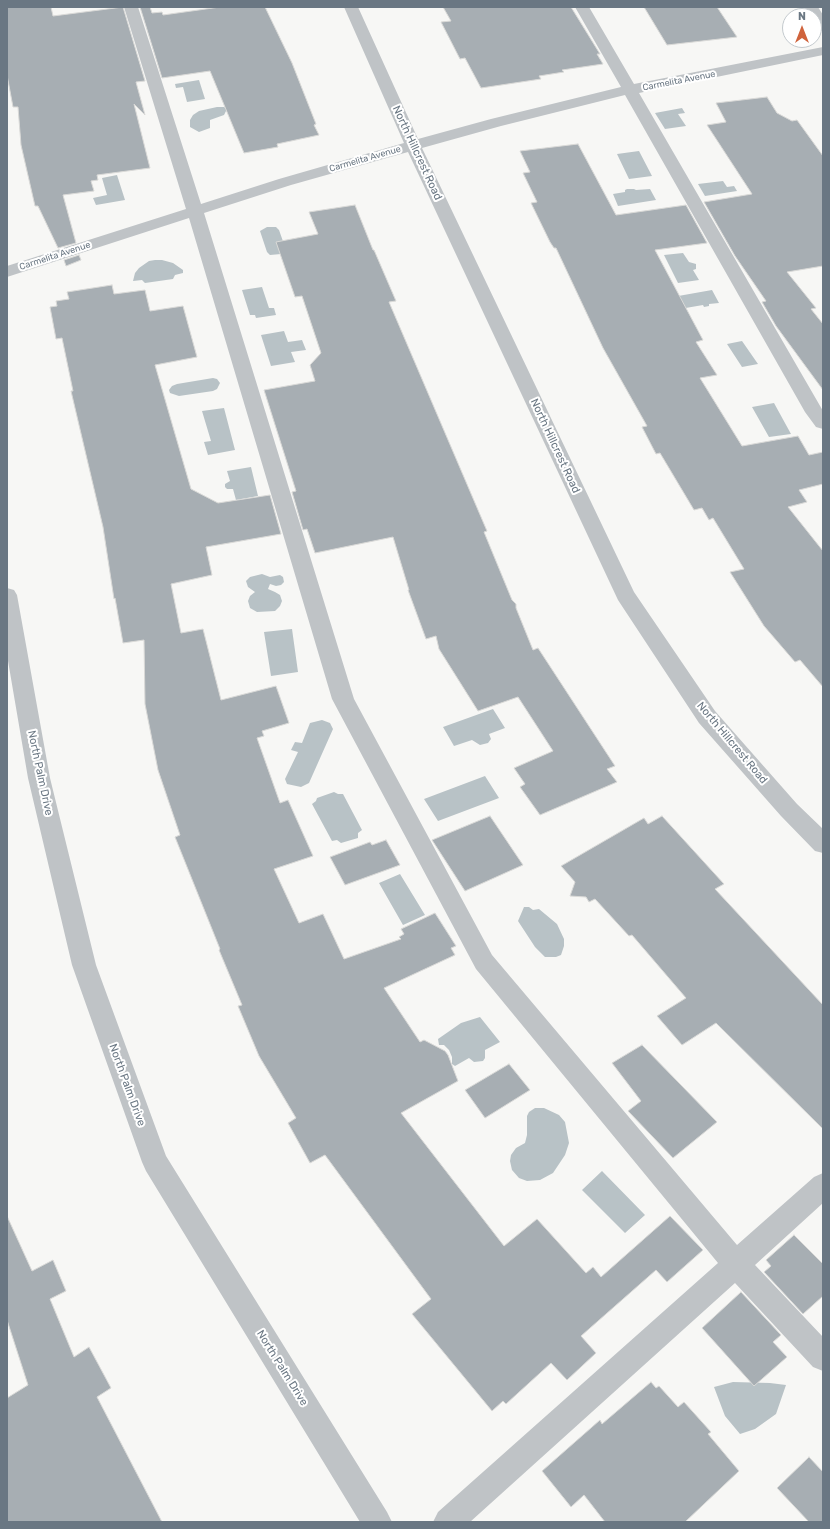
<!DOCTYPE html>
<html>
<head>
<meta charset="utf-8">
<style>
	body { margin:0 }
	#map { position:relative; width:830px; height:1529px; overflow:hidden; background:#f7f7f5; font-family:Rubik,sans-serif }
	canvas { display:block }
	.frame { position:absolute; inset:0; border:8px solid #6a7783; pointer-events:none }
	.north { position:absolute; left:782px; top:8px; width:40px; height:40px; box-sizing:border-box; background:#fff; border:1px solid #c3c9cd; border-radius:50%; rotate:0deg; font-size:11px; font-weight:700; line-height:16px; text-align:center; color:#6a7783 }
	.north::after { content:''; display:block; margin:auto; width:14px; height:18px; background:#d0633c; clip-path:polygon(50% 0,100% 100%,50% 72%,0 100%) }
</style>
</head>
<body>
<div id="map">
<canvas width="830" height="1529"></canvas>
<div class="frame"></div>
<div class="north">N</div>
</div>
<script>
const ctx = document.querySelector('canvas').getContext('2d');
ctx.lineJoin = 'round';
function paint(path, color) {
  ctx.fillStyle = color;
  ctx.fill(path, 'evenodd');
}
function shape(rows) {
  const path = new Path2D();
  for (const r of rows) {
    path.moveTo(r[0], r[1]);
    for (let i = 2; i < r.length; i += 2) path.lineTo(r[i], r[i + 1]);
  }
  return path;
}
function strokePath(path, color, width, dash) {
  ctx.strokeStyle = color;
  ctx.lineWidth = width;
  ctx.lineCap = dash ? 'butt' : 'round';
  ctx.setLineDash(dash || []);
  ctx.stroke(path);
}
function drawText(font, color, halo, rows, align = 'center') {
  ctx.font = font + ' Rubik,sans-serif';
  ctx.lineWidth = 4;
  ctx.setLineDash([]);
  ctx.textBaseline = 'middle';
  ctx.strokeStyle = halo;
  ctx.fillStyle = color;
  for (const [text, x, y, turn = 0] of rows) {
    ctx.save();
    ctx.translate(x, y);
    ctx.rotate((+turn || 0) * Math.PI / 180);
    ctx.textAlign = isNaN(turn) ? turn : align;
    if (halo) ctx.strokeText(text, 0, 0);
    ctx.fillText(text, 0, 0);
    ctx.restore();
  }
}
paint(shape([
	[199,80,205,99,187,102,183,87,176,88,175,84],
	[217,107,224,107,227,109,224,115,210,120,210,128,199,132,190,127,190,120,193,115,199,111],
	[682,108,685,113,678,114,686,126,665,129,655,113],
	[639,151,652,176,629,179,617,154],
	[117,175,125,200,96,205,93,198,107,195,102,178],
	[723,181,727,187,734,186,737,191,705,196,698,184],
	[627,189,634,189,636,190,650,189,656,200,618,206,613,194,625,192,625,190],
	[267,227,276,227,279,230,285,247,281,254,270,255,267,252,260,231],
	[683,253,689,262,696,264,696,269,693,270,699,280,678,283,664,255],
	[155,260,162,260,173,263,183,270,183,273,175,275,173,279,145,283,142,280,133,281,135,273,139,268,149,261],
	[262,287,269,308,274,308,276,315,256,318,255,315,250,315,242,290],
	[712,290,719,303,709,304,709,306,704,307,703,305,674,310,667,298],
	[284,331,288,342,302,340,306,350,291,352,295,362,271,366,261,335],
	[742,341,758,364,742,367,727,344],
	[213,378,217,379,220,383,217,389,213,391,179,396,170,393,169,390,172,386,177,384],
	[774,403,791,434,769,437,752,407],
	[224,408,235,450,208,455,204,442,211,441,202,411],
	[251,467,258,496,236,500,233,489,227,489,225,487,225,484,230,481,227,471],
	[262,574,270,577,280,575,283,577,284,582,281,585,276,586,270,584,268,589,275,592,280,595,282,601,280,606,275,611,257,612,250,608,248,601,250,596,255,592,248,587,246,581,250,577],
	[292,629,298,672,271,676,264,632],
	[493,709,505,728,489,734,491,739,488,743,480,745,472,740,454,746,443,727],
	[322,720,330,723,333,729,309,783,301,787,287,784,285,779,298,752,291,750,295,742,302,743,310,723],
	[485,776,499,798,438,821,424,799],
	[334,792,338,794,343,794,362,830,358,833,358,838,341,843,337,840,332,841,312,804,316,801,317,798],
	[400,874,425,915,403,925,379,883],
	[524,907,529,907,533,910,539,909,557,924,564,939,564,946,561,955,556,957,545,957,535,947,518,921],
	[480,1017,500,1042,485,1050,485,1058,483,1061,474,1062,469,1058,455,1066,452,1064,452,1057,449,1050,444,1045,439,1045,438,1039,461,1023],
	[535,1108,544,1108,559,1115,565,1122,569,1143,565,1155,553,1173,540,1180,527,1181,519,1178,512,1170,510,1161,511,1155,516,1148,525,1143,527,1135,527,1116,529,1112],
	[602,1171,645,1215,625,1233,582,1190],
	[733,1382,770,1383,786,1385,776,1414,755,1429,740,1434,725,1416,714,1387]
]), '#b8c2c6');
const building = shape([
	[7,7,51,7,53,16,123,7,145,81,136,82,145,115,134,104,150,168,97,175,98,180,91,181,94,191,63,195,76,243,58,248,38,206,35,206,21,145,18,107,13,107,7,75,7,7],
	[140,7,150,7,152,13,162,12,163,15,220,7,265,7,292,63,316,124,314,125,319,135,277,144,278,147,244,153,210,71,162,78,140,7],
	[443,7,571,7,600,54,597,54,603,64,562,70,564,72,539,76,541,79,481,88,465,58,460,59,441,22,451,21,443,7],
	[644,7,717,7,737,37,667,45,644,7],
	[767,97,777,113,792,121,797,120,823,156,823,266,787,272,816,308,811,309,823,324,823,390,776,326,762,302,766,301,735,256,704,202,752,194,707,125,726,122,716,103,767,97],
	[578,144,616,215,686,205,707,243,655,250,703,340,696,342,717,375,700,378,742,446,798,436,809,455,823,452,823,484,799,490,807,502,788,507,823,551,823,687,800,660,795,662,764,626,730,572,744,569,713,518,709,520,702,508,694,510,660,453,656,454,642,427,647,426,603,348,556,248,554,248,550,242,531,203,537,202,523,173,530,172,520,151,578,144],
	[355,205,373,250,374,250,396,301,389,302,487,531,484,532,512,600,516,604,516,608,533,650,538,648,615,766,607,769,617,782,540,815,520,787,525,784,514,768,553,751,518,697,478,711,439,649,436,636,426,639,408,590,409,590,393,537,315,553,307,529,303,530,292,492,296,491,264,390,315,381,310,365,321,353,302,296,295,297,276,242,318,234,309,212,355,205],
	[79,255,81,260,66,266,64,260,79,255],
	[112,285,114,294,145,290,150,311,183,306,197,357,155,365,191,489,218,503,270,495,281,534,206,547,212,575,171,584,181,633,203,629,221,700,276,686,289,723,262,731,264,736,257,738,280,803,288,800,313,856,274,869,299,923,323,914,344,959,401,939,399,937,404,934,401,929,435,913,456,946,451,948,455,955,384,988,420,1042,424,1040,445,1051,448,1055,458,1081,401,1113,504,1246,537,1219,586,1273,593,1267,601,1277,670,1216,703,1250,667,1282,656,1270,581,1336,596,1353,567,1380,551,1363,506,1404,503,1401,492,1411,412,1314,431,1299,325,1155,310,1163,288,1123,296,1118,259,1056,238,1006,242,1005,219,950,220,949,175,837,180,835,158,770,145,704,144,640,123,643,115,598,114,599,103,527,71,391,73,391,62,338,56,339,50,307,57,306,56,301,69,299,67,292,112,285],
	[490,816,523,865,465,891,432,840,490,816],
	[662,816,724,884,715,889,823,1005,823,1129,716,1023,682,1045,657,1016,686,998,632,935,629,936,595,899,589,902,586,897,570,896,575,882,561,866,644,818,648,824,662,816],
	[386,840,400,865,345,885,330,857,370,842,372,845,386,840],
	[642,1045,717,1122,673,1158,628,1111,641,1101,612,1063,642,1045],
	[509,1064,530,1090,485,1118,465,1090,509,1064],
	[7,1216,32,1271,53,1260,66,1291,50,1299,74,1357,89,1347,111,1388,97,1397,162,1522,7,1522,7,1398,28,1385,7,1320,7,1216],
	[794,1235,823,1264,823,1296,803,1314,764,1272,771,1266,766,1260,794,1235],
	[741,1292,781,1335,773,1342,787,1357,754,1386,702,1328,741,1292],
	[651,1382,656,1388,659,1386,678,1407,684,1402,711,1432,708,1434,739,1471,685,1522,605,1522,584,1495,571,1507,542,1471,600,1420,602,1424,651,1382],
	[809,1457,823,1472,823,1522,809,1522,777,1488,809,1457]
]);
paint(building, '#a7aeb3');
strokePath(building, '#d9d9d7', 1);
paint(shape([
	[124,7,138,7,201,204,279,179,404,143,344,7,358,7,418,139,491,119,621,87,575,7,589,7,634,84,823,47,823,55,639,93,823,411,823,429,816,427,805,412,625,95,501,126,422,148,634,592,715,711,797,804,823,829,823,853,815,851,781,816,699,723,618,600,408,152,291,185,204,213,354,699,492,955,737,1245,814,1177,823,1173,823,1203,755,1265,823,1337,823,1371,813,1367,735,1283,470,1522,433,1522,438,1512,718,1263,476,969,332,699,189,218,7,277,7,266,186,209,124,7],
	[804,7,818,7,823,15,823,31,818,30,814,24,814,16,809,16,804,7],
	[7,588,14,590,17,595,50,778,96,965,166,1156,387,1512,392,1522,360,1522,146,1171,142,1162,72,965,28,778,7,655,7,588]
]), '#bfc3c6');
drawText('9px', '#6a7783', '#fff', [
	["Carmelita Avenue",679,81,-11],
	["Carmelita Avenue",365,159,-16],
	["Carmelita Avenue",55,256,-18]
]);
drawText('11px', '#6a7783', '#fff', [
	["North Hillcrest Road",417,153,65],
	["North Hillcrest Road",555,446,65],
	["North Hillcrest Road",732,743,50],
	["North Palm Drive",40,773,78],
	["North Palm Drive",127,1085,70],
	["North Palm Drive",282,1368,58]
]);
</script>
</body>
</html>
